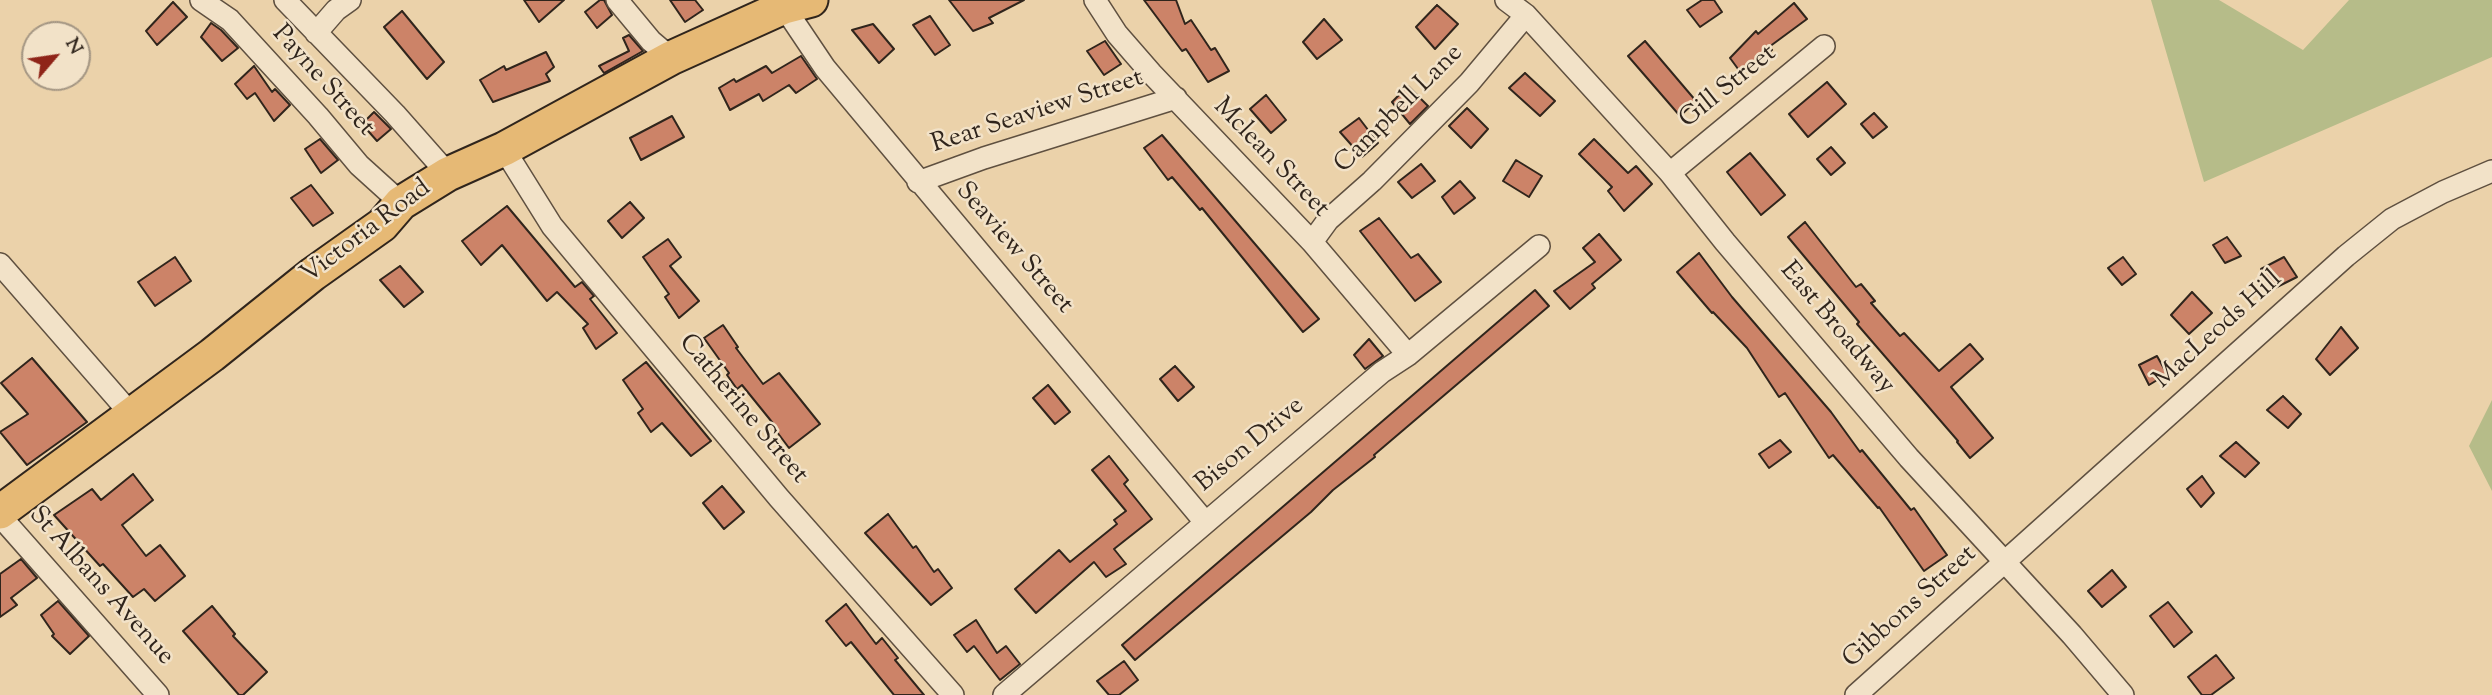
<!DOCTYPE html>
<html>
<head>
<meta charset="utf-8">
<style>
	body { margin:0 }
	#map { position:relative; width:2492px; height:695px; overflow:hidden; background:#ebd2aa; font-family:"Sorts Mill Goudy",serif }
	canvas { display:block }
	.north { position:absolute; left:21px; top:21px; width:70px; height:70px; box-sizing:border-box; background:#f2e2c8; border:2px solid #a49683; border-radius:50%; rotate:61deg; font-size:19px; font-weight:700; line-height:28px; text-align:center; color:#30251c }
	.north::after { content:''; display:block; margin:auto; width:24px; height:32px; background:#8f2418; clip-path:polygon(50% 0,100% 100%,50% 72%,0 100%) }
</style>
</head>
<body>
<div id="map">
<canvas width="2492" height="695"></canvas>
<div class="north">N</div>
</div>
<script>
const ctx = document.querySelector('canvas').getContext('2d');
ctx.lineJoin = 'round';
function paint(path, color) {
  ctx.fillStyle = color;
  ctx.fill(path, 'evenodd');
}
function shape(rows) {
  const path = new Path2D();
  for (const r of rows) {
    path.moveTo(r[0], r[1]);
    for (let i = 2; i < r.length; i += 2) path.lineTo(r[i], r[i + 1]);
  }
  return path;
}
function strokePath(path, color, width, dash) {
  ctx.strokeStyle = color;
  ctx.lineWidth = width;
  ctx.lineCap = dash ? 'butt' : 'round';
  ctx.setLineDash(dash || []);
  ctx.stroke(path);
}
function drawText(font, color, halo, rows, align = 'center') {
  ctx.font = font + ' "Sorts Mill Goudy",serif';
  ctx.lineWidth = 5;
  ctx.setLineDash([]);
  ctx.textBaseline = 'middle';
  ctx.strokeStyle = halo;
  ctx.fillStyle = color;
  for (const [text, x, y, turn = 0] of rows) {
    ctx.save();
    ctx.translate(x, y);
    ctx.rotate((+turn || 0) * Math.PI / 180);
    ctx.textAlign = isNaN(turn) ? turn : align;
    if (halo) ctx.strokeText(text, 0, 0);
    ctx.fillText(text, 0, 0);
    ctx.restore();
  }
}
paint(shape([
	[2151,0,2219,0,2303,50,2349,0,2492,0,2492,57,2204,182],
	[2492,400,2492,491,2469,446]
]), '#b6bc89');
const building = shape([
	[524,0,564,0,539,22,524,0],
	[600,0,604,0,612,15,597,28,585,12,600,0],
	[670,0,695,0,703,10,685,22,670,0],
	[949,0,1024,0,989,18,993,23,973,31,949,0],
	[1144,0,1176,0,1185,24,1191,20,1211,50,1215,48,1229,71,1208,82,1186,49,1182,51,1144,0],
	[1702,0,1714,0,1722,12,1700,27,1687,10,1702,0],
	[173,2,187,17,157,45,146,31,173,2],
	[1794,3,1807,19,1769,47,1772,50,1741,73,1730,58,1756,31,1758,34,1794,3],
	[1437,5,1458,24,1435,49,1416,27,1437,5],
	[402,11,444,62,427,79,384,27,402,11],
	[930,16,950,45,935,55,913,25,930,16],
	[1324,19,1342,40,1317,59,1303,42,1324,19],
	[211,23,221,30,238,48,222,61,201,37,211,23],
	[873,24,894,49,879,63,852,30,873,24],
	[629,35,643,51,604,73,599,66,629,51,623,38,629,35],
	[1105,41,1121,64,1104,75,1087,51,1105,41],
	[1645,41,1696,101,1680,116,1628,56,1645,41],
	[546,52,554,67,546,74,550,81,493,102,480,80,504,66,506,70,546,52],
	[801,56,817,79,796,93,789,85,763,101,759,94,730,110,719,88,734,79,736,82,766,66,772,73,801,56],
	[254,66,272,92,275,89,290,105,274,121,255,93,247,99,235,84,254,66],
	[1525,73,1555,101,1540,116,1509,88,1525,73],
	[1827,82,1846,104,1808,137,1789,114,1827,82],
	[1408,86,1428,106,1410,124,1392,102,1408,86],
	[1266,95,1286,120,1271,133,1250,109,1266,95],
	[1467,108,1488,129,1471,148,1449,126,1467,108],
	[374,112,391,129,377,141,362,124,374,112],
	[1874,113,1887,127,1873,138,1861,124,1874,113],
	[672,116,684,137,641,160,630,138,672,116],
	[1359,118,1378,143,1362,157,1340,132,1359,118],
	[1162,135,1319,319,1303,332,1202,208,1200,210,1172,177,1168,180,1144,148,1162,135],
	[320,139,338,160,321,173,305,149,320,139],
	[1594,139,1628,173,1636,166,1652,184,1624,211,1608,191,1612,187,1579,154,1594,139],
	[1831,147,1845,163,1831,175,1817,159,1831,147],
	[1750,153,1785,195,1761,215,1727,172,1750,153],
	[1516,160,1542,176,1529,197,1503,181,1516,160],
	[1421,164,1435,181,1412,198,1398,182,1421,164],
	[1460,181,1475,198,1454,214,1442,197,1460,181],
	[311,185,333,213,313,226,291,198,311,185],
	[630,202,644,218,622,238,608,221,630,202],
	[507,206,575,287,582,282,594,296,590,299,617,333,596,349,583,328,588,324,557,292,547,301,502,245,481,265,462,241,507,206],
	[1379,218,1411,258,1418,254,1441,282,1415,301,1360,231,1379,218],
	[1805,222,1856,287,1861,284,1875,301,1871,303,1900,336,1904,333,1939,371,1970,344,1983,359,1951,387,1993,438,1970,458,1957,442,1958,441,1857,324,1859,322,1788,237,1805,222],
	[1599,234,1621,260,1592,284,1595,288,1570,309,1554,291,1595,262,1583,248,1599,234],
	[2227,237,2241,256,2225,263,2213,245,2227,237],
	[668,239,681,257,670,266,699,301,679,318,665,297,669,294,643,257,668,239],
	[1699,253,1732,297,1831,412,1860,452,1862,450,1911,510,1914,508,1947,555,1924,571,1879,507,1878,508,1833,455,1829,458,1785,393,1779,397,1747,348,1713,312,1712,313,1677,272,1699,253],
	[175,257,191,281,155,306,138,282,175,257],
	[2123,257,2136,274,2122,285,2108,268,2123,257],
	[2284,257,2297,277,2273,289,2261,269,2284,257],
	[400,266,423,292,404,307,380,280,400,266],
	[1535,290,1549,306,1374,455,1375,457,1333,490,1311,512,1135,660,1122,645,1535,290],
	[2192,292,2212,313,2189,334,2171,315,2192,292],
	[723,325,738,347,736,348,763,384,779,373,820,424,789,448,774,428,776,427,742,385,737,389,727,375,729,373,704,338,723,325],
	[2341,327,2358,348,2330,375,2316,359,2341,327],
	[1369,339,1383,356,1365,369,1354,355,1369,339],
	[2157,356,2167,374,2149,385,2139,365,2157,356],
	[32,358,87,422,27,465,0,432,28,414,1,383,32,358],
	[646,362,711,441,691,456,662,423,651,432,638,413,643,409,623,380,646,362],
	[1175,366,1194,387,1178,401,1160,379,1175,366],
	[1048,385,1070,412,1055,424,1033,398,1048,385],
	[2283,396,2301,414,2288,428,2267,410,2283,396],
	[1780,440,1791,452,1769,468,1759,454,1780,440],
	[2236,442,2259,463,2245,477,2220,456,2236,442],
	[1109,456,1128,480,1124,484,1152,519,1114,549,1126,564,1106,577,1094,562,1036,613,1015,589,1059,550,1070,562,1117,524,1114,520,1126,511,1092,470,1109,456],
	[133,474,153,500,122,525,146,556,160,545,185,576,155,601,144,589,133,597,103,564,100,566,54,515,92,489,101,500,133,474],
	[2202,476,2214,493,2201,507,2187,489,2202,476],
	[722,486,744,512,724,529,703,503,722,486],
	[888,514,913,548,916,546,934,572,938,569,952,588,931,605,865,533,888,514],
	[21,559,37,578,11,598,17,605,0,617,0,574,21,559],
	[2112,570,2126,587,2102,607,2088,591,2112,570],
	[58,601,89,636,70,654,52,636,54,634,41,615,58,601],
	[2168,602,2192,632,2174,647,2150,616,2168,602],
	[846,604,876,644,882,638,898,658,895,660,924,695,894,695,851,642,846,646,826,621,846,604],
	[212,606,235,634,233,636,267,672,243,695,239,695,183,631,212,606],
	[976,620,997,653,1006,646,1020,664,1000,680,974,646,967,652,954,635,976,620],
	[2216,655,2234,678,2211,695,2202,695,2188,677,2216,655],
	[1124,661,1138,680,1119,695,1109,695,1097,681,1124,661]
]);
paint(building, '#cc8368');
strokePath(building, '#30251c', 2);
const street = shape([
	[201,0,230,20,318,116,359,165,401,203],
	[285,0,395,114,448,174],
	[617,0,651,41,671,58],
	[1095,0,1117,34,1151,73,1312,242,1408,355],
	[1506,0,1526,15,1670,173,1725,242,1909,458,2072,635,2123,695],
	[784,7,825,68,1205,522],
	[316,33,336,10,350,0],
	[504,149,552,226,779,498,953,695],
	[1670,173,1824,46],
	[918,182,984,158,1176,98],
	[1312,242,1328,220,1372,181,1469,83,1526,15],
	[0,264,130,413],
	[0,516,158,695],
	[1004,695,1382,372,1408,355,1539,246],
	[1856,695,2346,256,2392,219,2443,192,2492,171]
]);
const primary = shape([
	[0,512,212,355,313,274,382,225,401,203,448,174,504,149,671,58,784,7,811,0]
]);
strokePath(street, '#5f5040', 24);
strokePath(primary, '#30251c', 37);
strokePath(street, '#f2e2c8', 21);
strokePath(primary, '#e6b975', 33);
drawText('26px', '#30251c', '#f2e2c8', [
	["Payne Street",322,82,48],
	["Gill Street",1729,88,-39],
	["Campbell Lane",1400,110,-45],
	["Rear Seaview Street",1038,113,-18],
	["Mclean Street",1270,159,46],
	["Victoria Road",367,233,-37],
	["Seaview Street",1013,249,49],
	["East Broadway",1836,329,50],
	["MacLeods Hill",2219,331,-42],
	["Catherine Street",742,410,50],
	["Bison Drive",1251,446,-40],
	["St Albans Avenue",100,587,48],
	["Gibbons Street",1911,608,-42]
]);
</script>
</body>
</html>
